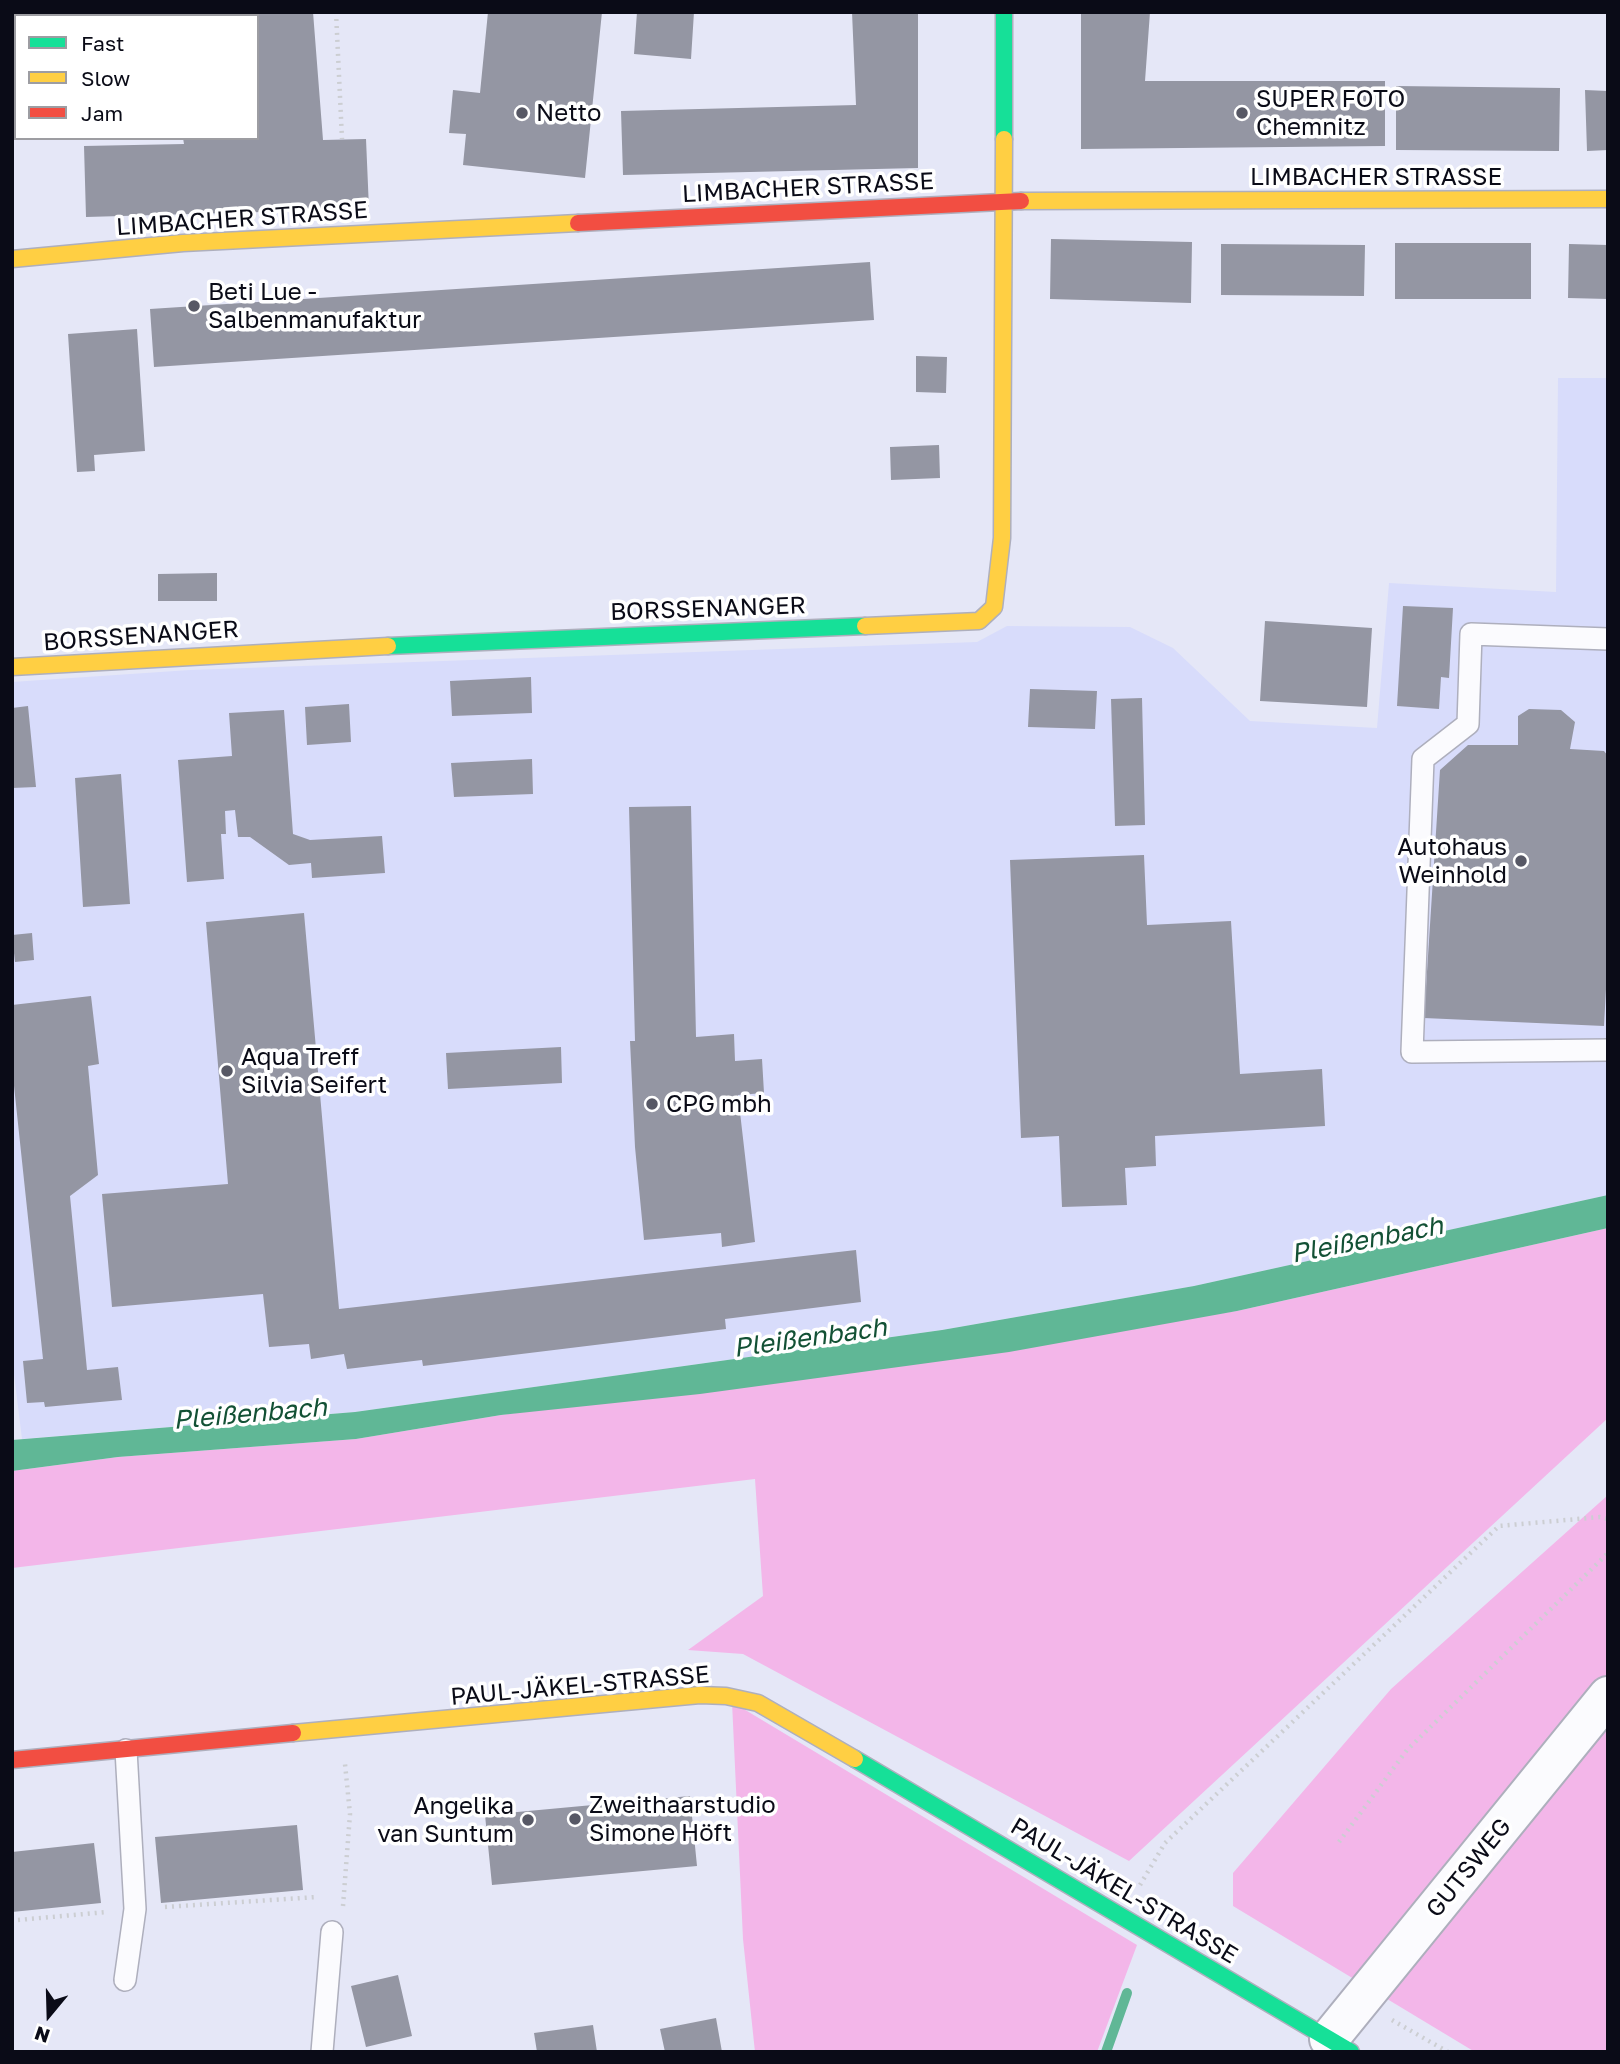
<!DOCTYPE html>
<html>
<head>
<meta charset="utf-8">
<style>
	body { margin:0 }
	#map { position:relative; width:1620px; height:2064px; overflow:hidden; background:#e5e7f7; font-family:"Golos Text",sans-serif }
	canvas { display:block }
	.frame { position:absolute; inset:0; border:14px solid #0a0b17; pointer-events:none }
	.legend { position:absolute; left:14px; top:14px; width:245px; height:126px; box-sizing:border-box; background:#fff; border:2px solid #9d9da2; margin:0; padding:9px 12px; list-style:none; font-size:21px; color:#0a0b17 }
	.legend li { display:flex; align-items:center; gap:14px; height:35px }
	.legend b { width:35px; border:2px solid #9d9da2 }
	.north { position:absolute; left:14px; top:1980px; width:70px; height:70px; -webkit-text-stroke:5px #fff; paint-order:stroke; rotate:199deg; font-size:19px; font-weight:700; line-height:28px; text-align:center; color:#0a0b17 }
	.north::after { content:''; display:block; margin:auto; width:24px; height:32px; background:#0a0b17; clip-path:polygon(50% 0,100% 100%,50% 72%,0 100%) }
</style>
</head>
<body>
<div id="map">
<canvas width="1620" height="2064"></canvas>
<div class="frame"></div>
<ul class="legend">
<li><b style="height:9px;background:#16e098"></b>Fast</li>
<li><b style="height:9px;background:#ffcf43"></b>Slow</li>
<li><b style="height:9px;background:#f24e42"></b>Jam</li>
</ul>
<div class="north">N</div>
</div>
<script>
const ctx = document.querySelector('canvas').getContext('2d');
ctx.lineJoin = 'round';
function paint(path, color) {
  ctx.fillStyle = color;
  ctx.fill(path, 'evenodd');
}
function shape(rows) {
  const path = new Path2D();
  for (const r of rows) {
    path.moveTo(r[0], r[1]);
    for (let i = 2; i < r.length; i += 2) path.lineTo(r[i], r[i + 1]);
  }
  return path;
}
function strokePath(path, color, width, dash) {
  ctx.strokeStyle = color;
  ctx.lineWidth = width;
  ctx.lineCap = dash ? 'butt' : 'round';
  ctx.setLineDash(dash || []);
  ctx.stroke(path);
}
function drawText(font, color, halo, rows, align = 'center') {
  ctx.font = font + ' "Golos Text",sans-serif';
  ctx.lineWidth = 7;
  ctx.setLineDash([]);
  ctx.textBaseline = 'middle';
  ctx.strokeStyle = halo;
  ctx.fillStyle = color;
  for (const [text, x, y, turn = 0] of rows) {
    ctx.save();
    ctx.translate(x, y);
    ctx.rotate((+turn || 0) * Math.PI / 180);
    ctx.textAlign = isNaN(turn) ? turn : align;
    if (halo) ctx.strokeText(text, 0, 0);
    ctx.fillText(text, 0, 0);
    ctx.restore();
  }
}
paint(shape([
	[1558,378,1608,378,1608,1195,1194,1286,942,1330,355,1412,22,1439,12,1358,12,682,190,670,977,642,1007,626,1130,627,1173,648,1250,721,1377,728,1389,583,1556,592]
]), '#d8dcfb');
paint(shape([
	[1608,1228,1608,1418,1129,1861,743,1654,688,1650,763,1596,755,1479,12,1568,12,1471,118,1457,356,1439,501,1415,1237,1311],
	[1608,1495,1608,2052,1475,2052,1233,1906,1233,1873,1391,1689],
	[732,1702,1137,1945,1097,2052,755,2052,743,1939]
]), '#f3b6e9');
paint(shape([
	[1608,1195,1608,1228,1237,1311,1009,1352,700,1394,501,1415,356,1439,118,1457,12,1471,12,1440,355,1412,942,1330,1194,1286]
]), '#60b796');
strokePath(shape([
	[1106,2052,1127,1993]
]), '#60b796', 10);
paint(shape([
	[15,12,77,12,76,16,16,16,16,107,12,106],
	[176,12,313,12,323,140,366,139,369,209,86,217,84,146,184,144,183,138,257,138,257,16,176,16],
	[488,12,602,12,585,178,463,165,466,134,449,133,453,90,480,93],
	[637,12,694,12,691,59,634,54],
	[852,12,918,12,918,168,623,175,621,111,856,105],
	[1081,12,1150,12,1145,81,1385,81,1385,146,1081,149],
	[1396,86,1560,88,1559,151,1396,150],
	[1585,90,1608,91,1608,150,1587,151],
	[1051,239,1192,242,1191,303,1050,299],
	[1395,243,1531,243,1531,299,1395,299],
	[1221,244,1365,245,1364,296,1221,295],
	[1569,244,1608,245,1608,299,1568,298],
	[870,262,874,320,154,367,150,309],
	[137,329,145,451,94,455,95,471,77,472,68,334],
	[916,356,947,357,946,393,916,392],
	[939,445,940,478,891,480,890,447],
	[217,573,217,601,158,601,158,574],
	[1403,606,1453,608,1449,678,1441,677,1439,709,1397,706],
	[1265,621,1372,628,1367,707,1260,701],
	[531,677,532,713,452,716,450,681],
	[1030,689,1097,691,1095,729,1028,727],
	[1142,698,1145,825,1115,826,1111,699],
	[349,704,351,742,307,745,305,707],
	[28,706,36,787,12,788,12,708],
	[1529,709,1561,710,1575,722,1570,749,1604,751,1608,756,1608,952,1604,1026,1424,1018,1440,770,1468,745,1518,745,1518,716],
	[284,710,293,834,310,840,382,836,385,873,312,878,311,863,289,865,250,837,238,837,235,810,225,811,226,834,221,834,224,879,187,882,178,760,232,756,229,713],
	[532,759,533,794,454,797,451,763],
	[121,774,130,904,83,907,75,778],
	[691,806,696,1037,734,1034,735,1061,762,1059,764,1093,738,1095,755,1242,722,1247,721,1233,644,1240,635,1147,630,1041,635,1041,629,807],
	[1144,855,1147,925,1231,921,1240,1074,1322,1069,1325,1126,1155,1136,1156,1166,1125,1168,1127,1205,1062,1207,1059,1136,1021,1138,1010,860],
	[304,913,339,1309,856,1250,861,1302,725,1319,726,1329,423,1366,422,1360,347,1369,344,1354,311,1359,309,1344,269,1347,263,1294,112,1307,102,1194,228,1184,206,922],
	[32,933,34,960,15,962,12,935],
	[91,996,99,1064,88,1066,98,1175,70,1196,87,1370,118,1367,122,1400,45,1407,44,1402,27,1403,23,1361,43,1359,12,1067,12,1005],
	[561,1047,562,1083,448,1089,446,1053],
	[690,1796,697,1866,492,1885,485,1815],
	[297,1825,303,1890,161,1903,155,1837],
	[94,1843,101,1903,12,1912,12,1852],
	[398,1975,412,2036,366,2047,351,1986],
	[716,2018,722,2052,665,2052,660,2029],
	[593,2025,597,2052,537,2052,534,2033]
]), '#9496a3');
const lane = shape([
	[1608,639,1471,634,1468,724,1423,759,1412,1052,1608,1050],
	[125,1980,135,1909,126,1750],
	[322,2052,332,1932]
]);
const street = shape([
	[1329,2039,1608,1696]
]);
const fast = shape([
	[1004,139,1004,12],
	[388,646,865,626],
	[855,1759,1351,2052]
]);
const slow = shape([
	[1021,201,1608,199],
	[12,259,183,243,578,223],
	[865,626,979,621,994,607,1002,538,1004,139],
	[12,667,388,646],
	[293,1733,700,1695,726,1696,758,1703,855,1759]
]);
const jam = shape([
	[578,223,1021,201],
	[12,1760,293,1733]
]);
strokePath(lane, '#aeafbd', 24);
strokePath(street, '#aeafbd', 42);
strokePath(fast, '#aeafbd', 19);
strokePath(slow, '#aeafbd', 19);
strokePath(jam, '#aeafbd', 19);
strokePath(shape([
	[336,12,342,139],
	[152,16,153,12],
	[161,138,161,144],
	[1339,1842,1407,1750,1608,1553],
	[1140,1885,1165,1843,1499,1526,1600,1517,1608,1519],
	[343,1906,350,1814,345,1764],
	[165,1907,317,1897],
	[18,1920,107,1912],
	[1392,2020,1448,2052]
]), '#ccced2', 4.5, [2, 5]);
strokePath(lane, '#fbfbfe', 21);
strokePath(street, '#fbfbfe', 38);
strokePath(fast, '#16e098', 16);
strokePath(slow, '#ffcf43', 16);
strokePath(jam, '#f24e42', 16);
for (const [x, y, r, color] of [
	[522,113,7,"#575865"],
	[1242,113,7,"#575865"],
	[194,306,7,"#575865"],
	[1521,861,7,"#575865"],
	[227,1071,7,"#575865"],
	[652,1104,7,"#575865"],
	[575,1819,7,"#575865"],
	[528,1820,7,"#575865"]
]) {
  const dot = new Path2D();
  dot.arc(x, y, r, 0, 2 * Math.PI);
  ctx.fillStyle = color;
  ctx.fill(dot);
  strokePath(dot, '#fff', 2.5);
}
drawText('24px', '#0a0b17', '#fff', [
	["SUPER FOTO",1256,99],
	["Chemnitz",1256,127],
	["Netto",536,113],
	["Beti Lue -",208,292],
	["Salbenmanufaktur",208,320],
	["Autohaus",1507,847,"right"],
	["Weinhold",1507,875,"right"],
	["Aqua Treff",241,1057],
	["Silvia Seifert",241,1085],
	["CPG mbh",666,1104],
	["Zweithaarstudio",589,1805],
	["Simone Höft",589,1833],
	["Angelika",514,1806,"right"],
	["van Suntum",514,1834,"right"]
], 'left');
drawText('24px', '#0a0b17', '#fff', [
	["LIMBACHER STRASSE",1376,177],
	["LIMBACHER STRASSE",808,188,-3],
	["LIMBACHER STRASSE",242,219,-4],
	["BORSSENANGER",708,609,-2],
	["BORSSENANGER",141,636,-4],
	["PAUL-JÄKEL-STRASSE",580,1686,-5],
	["GUTSWEG",1469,1868,-51],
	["PAUL-JÄKEL-STRASSE",1124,1891,31]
]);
drawText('italic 26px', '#135135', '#fff', [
	["Pleißenbach",1367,1240,-11],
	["Pleißenbach",810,1338,-8],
	["Pleißenbach",250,1414,-5]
]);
</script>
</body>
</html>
